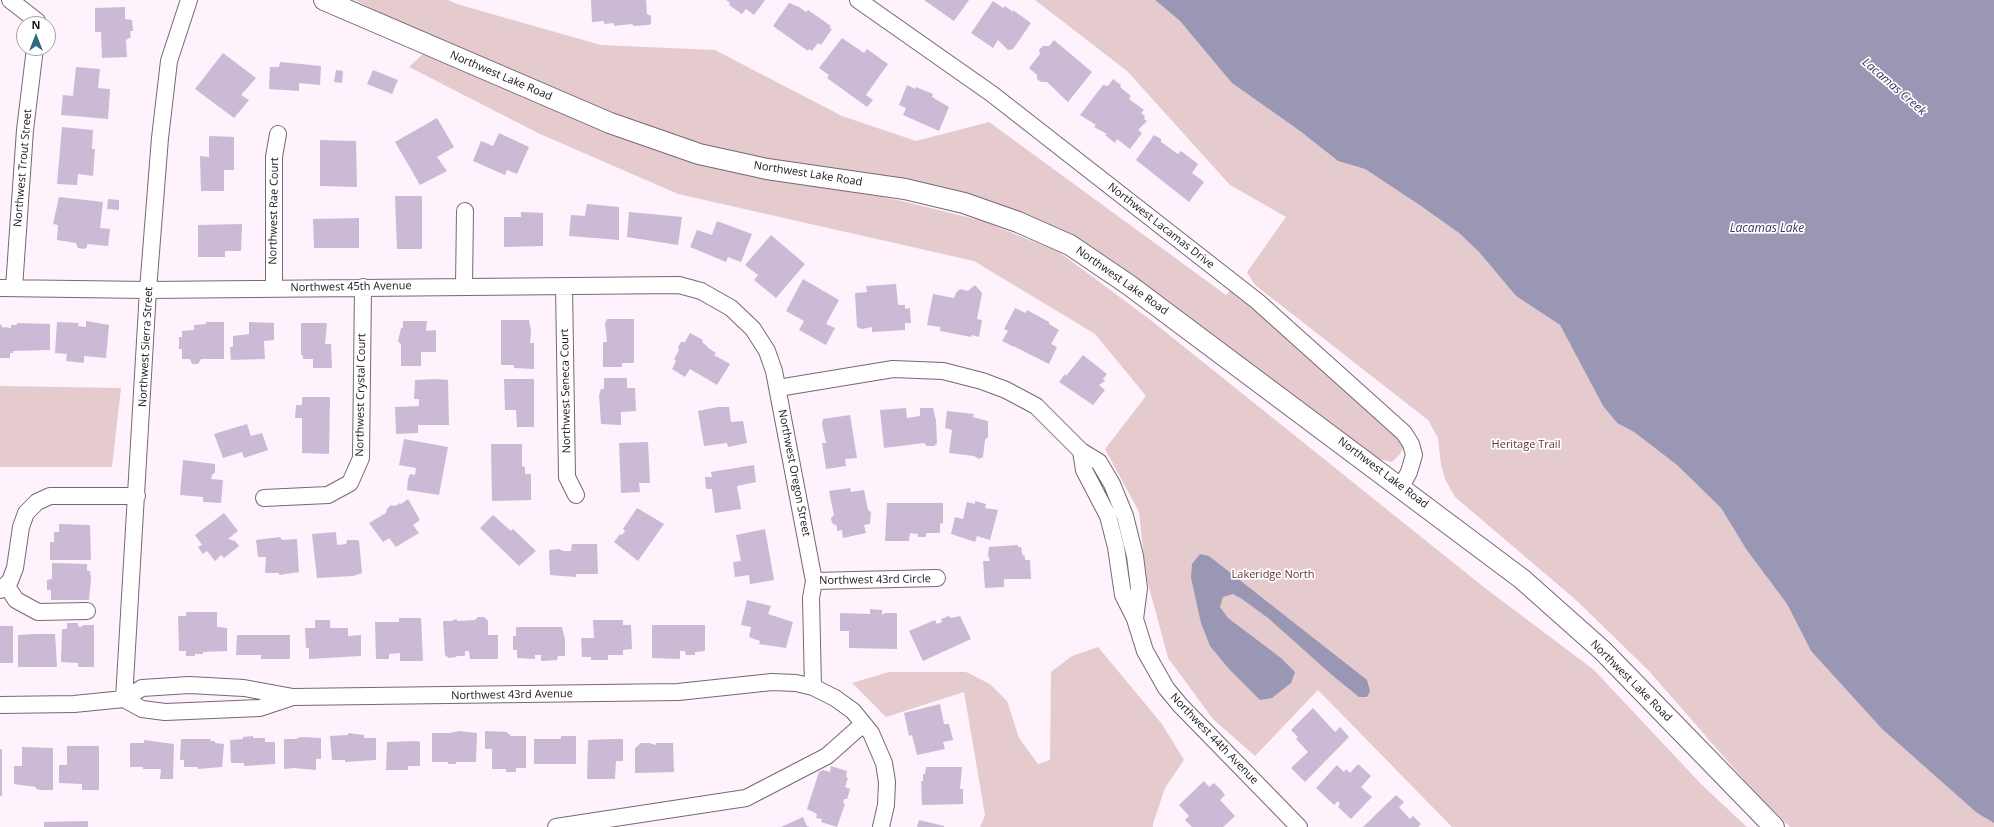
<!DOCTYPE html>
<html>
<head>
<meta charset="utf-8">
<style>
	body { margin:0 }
	#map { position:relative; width:1994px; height:827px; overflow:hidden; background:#fef2fc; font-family:"Open Sans",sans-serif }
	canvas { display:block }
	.north { position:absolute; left:16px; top:16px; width:40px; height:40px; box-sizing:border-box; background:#fff; border:1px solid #a4a1a3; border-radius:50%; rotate:0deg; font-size:11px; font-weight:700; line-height:16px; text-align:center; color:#1b141a }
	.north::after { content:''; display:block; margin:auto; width:14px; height:18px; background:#2e6b82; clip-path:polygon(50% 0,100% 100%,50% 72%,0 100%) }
</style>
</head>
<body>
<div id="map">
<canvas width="1994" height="827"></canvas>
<div class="north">N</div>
</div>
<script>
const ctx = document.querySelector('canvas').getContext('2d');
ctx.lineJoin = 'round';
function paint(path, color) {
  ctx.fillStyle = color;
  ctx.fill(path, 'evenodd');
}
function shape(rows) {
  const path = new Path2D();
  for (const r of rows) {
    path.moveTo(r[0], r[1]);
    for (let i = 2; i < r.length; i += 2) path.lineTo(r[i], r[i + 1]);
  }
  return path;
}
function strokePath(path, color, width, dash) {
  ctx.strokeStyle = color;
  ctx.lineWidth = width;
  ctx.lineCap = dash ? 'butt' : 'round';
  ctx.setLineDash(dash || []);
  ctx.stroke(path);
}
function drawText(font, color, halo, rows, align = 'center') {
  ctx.font = font + ' "Open Sans",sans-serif';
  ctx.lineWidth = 3.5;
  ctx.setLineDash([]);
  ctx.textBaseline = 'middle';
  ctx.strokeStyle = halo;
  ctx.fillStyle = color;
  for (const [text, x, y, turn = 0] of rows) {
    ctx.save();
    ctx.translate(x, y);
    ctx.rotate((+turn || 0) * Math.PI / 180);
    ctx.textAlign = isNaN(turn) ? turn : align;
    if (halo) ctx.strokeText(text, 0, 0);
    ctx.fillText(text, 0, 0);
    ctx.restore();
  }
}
paint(shape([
	[355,0,448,0,460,5,601,45,715,50,842,116,916,141,989,122,1226,295,1235,286,1405,444,1400,454,1392,462,1378,459,1112,264,1030,216,943,191,811,173,633,128,437,42],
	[1035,0,1155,0,1180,21,1233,83,1300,131,1338,161,1365,169,1418,204,1459,233,1479,252,1516,296,1560,325,1603,406,1617,423,1634,432,1677,465,1721,508,1746,549,1787,604,1811,651,1882,729,1977,813,1994,823,1994,827,1790,827,1745,781,1649,671,1576,600,1455,497,1445,479,1441,465,1438,438,1428,420,1255,285,1247,272,1286,217,1230,185,1127,71],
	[425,52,685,158,902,201,983,221,1059,252,1148,318,1485,588,1594,670,1702,785,1747,827,1452,827,1318,690,1255,756,1213,719,1168,658,1146,576,1139,512,1105,449,1146,396,1095,334,974,261,678,194,540,134,409,67],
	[0,386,121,388,112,467,0,467],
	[1098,647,1162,724,1184,760,1165,788,1153,824,1153,827,980,827,985,815,964,692,886,717,852,683,889,672,966,672,990,684,1007,701,1019,738,1038,764,1050,760,1051,672,1072,656]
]), '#e5cbcd');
paint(shape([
	[1155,0,1994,0,1994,823,1977,813,1882,729,1811,651,1787,604,1746,549,1721,508,1677,465,1634,432,1617,423,1603,406,1560,325,1516,296,1479,252,1459,233,1418,204,1365,169,1338,161,1300,131,1232,83,1180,21],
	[1200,554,1209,556,1367,680,1370,691,1367,697,1359,697,1332,675,1268,618,1242,599,1233,594,1223,597,1220,607,1228,618,1281,658,1295,672,1291,683,1272,698,1260,700,1229,669,1210,646,1201,623,1191,578,1192,564]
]), '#9a97b5');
paint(shape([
	[591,0,646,0,647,14,651,16,651,23,649,25,634,26,632,24,614,26,614,23,604,24,604,21,592,22],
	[726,0,765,0,754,15,746,9,742,14,729,5,730,3],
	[924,0,969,0,954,21],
	[993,1,1003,8,1005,6,1013,12,1013,10,1031,23,1013,49,1008,50,998,40,993,48,971,33],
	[789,3,799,7,806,12,808,10,831,26,829,28,832,29,821,45,818,43,812,51,809,49,808,51,773,26],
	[125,7,125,19,132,20,133,31,130,31,131,37,126,40,127,57,102,58,101,32,95,32,95,8],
	[842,38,864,53,867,49,888,64,866,95,873,100,867,107,827,78,829,75,819,68],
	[1054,40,1092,72,1068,102,1047,82,1041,82,1037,79,1037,75,1029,68,1040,54,1039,50,1043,46,1049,46],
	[223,53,256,78,241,95,249,100,234,118,195,89],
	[280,62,321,66,320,85,299,83,299,91,269,89,270,67,279,67],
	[76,67,100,69,98,88,110,89,108,119,61,115,63,95,73,96],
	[336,70,343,71,342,83,334,82],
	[373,70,398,80,392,94,367,84],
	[1113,79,1121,85,1120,87,1131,96,1129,99,1144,110,1141,113,1145,116,1144,119,1147,121,1138,130,1142,133,1130,149,1117,139,1115,143,1105,135,1107,134,1094,127,1096,125,1080,115,1103,85,1108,86],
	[907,85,915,89,916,87,933,94,932,97,949,107,939,131,903,115,906,108,899,105],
	[437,118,454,147,437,157,447,171,420,185,395,142],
	[62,127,93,130,92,149,95,149,93,176,78,174,77,185,57,184],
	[499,133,529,147,517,174,507,170,505,175,473,161,481,141,493,146],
	[1154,135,1161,139,1161,142,1178,154,1181,151,1198,164,1192,173,1204,182,1189,202,1136,160],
	[209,136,234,137,234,170,224,170,224,191,201,191,200,156,209,157],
	[320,140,356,141,357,187,320,186],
	[395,196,422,196,422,249,397,249],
	[59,197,103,202,100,228,110,229,108,246,87,244,87,247,84,249,78,248,76,243,57,240,58,225,53,224],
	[108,199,119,200,119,210,107,209],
	[587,204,619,207,619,240,569,236,571,215,585,216],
	[521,212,543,213,543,246,504,247,504,217,521,217],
	[629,212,682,217,678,245,627,237],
	[359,218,359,248,314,248,313,219],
	[717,221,752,234,741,262,728,257,726,262,690,247,697,230,712,235],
	[242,224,241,251,225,251,225,257,198,257,198,225],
	[771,235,805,264,776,298,754,280,758,275,745,265],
	[803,279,839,300,826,324,835,328,826,345,799,330,804,321,786,311],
	[896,284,898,305,905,305,905,309,910,308,911,323,905,323,905,330,872,332,872,327,862,329,857,327,855,293,867,292,866,286],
	[975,285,982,293,977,319,982,320,979,337,972,335,971,337,940,331,940,327,927,325,933,294,954,298,956,293,960,289,968,291],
	[1015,308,1026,313,1027,310,1049,322,1049,324,1059,330,1051,344,1057,347,1049,364,1015,347,1015,345,1014,347,1002,341,1008,331,1004,329],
	[607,319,634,319,634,363,622,363,622,367,603,367,603,342,607,342,605,323],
	[501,320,529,320,531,331,530,343,534,343,534,369,514,368,514,365,501,365],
	[86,321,109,325,106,358,84,356,84,363,66,361,67,354,55,353,57,322,79,323,78,326,86,327],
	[403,321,427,321,426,331,436,330,436,352,421,352,421,366,401,366,401,344,398,341,401,328,403,328],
	[206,322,224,322,224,359,201,359,198,364,192,364,190,359,182,359,182,349,179,349,179,337,182,337,182,331,194,330,194,325,206,324],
	[249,322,274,323,274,340,264,341,265,359,231,360,230,347,233,347,233,336,249,334],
	[18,323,50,324,50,350,13,351,13,353,10,353,10,358,0,358,0,324,4,329,4,327,11,328,11,325,16,325],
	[301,323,327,323,325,344,331,344,332,368,313,368,313,359,303,359,303,356,301,355],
	[690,333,703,340,702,342,707,346,707,347,716,353,714,355,730,364,717,385,690,369,685,377,672,369,676,361,674,359,679,350,678,347,681,342,685,342],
	[1083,355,1107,374,1103,379,1105,381,1099,385,1105,390,1093,405,1059,382,1065,374,1066,376],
	[604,378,627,378,627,388,635,388,636,411,621,412,621,425,601,424,599,395,601,389,604,389],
	[436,379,448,380,449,425,418,425,418,433,396,434,395,407,419,406,419,399,414,399,415,380],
	[504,379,534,379,534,427,517,427,516,410,505,410],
	[302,397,330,397,329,454,302,453,302,418,295,418,296,405,302,405],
	[718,407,729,407,731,422,743,421,747,443,728,447,727,443,704,446,698,411],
	[906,408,907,418,920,416,920,409,921,408,933,408,936,420,937,443,934,446,927,446,924,443,884,448,880,410],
	[947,411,974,414,973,417,988,421,988,437,985,440,983,457,979,459,974,456,949,453,952,430,945,428],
	[850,415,857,458,845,459,846,466,826,469,822,443,826,443,822,424,823,419],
	[247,424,251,436,262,433,268,450,244,458,242,452,223,458,214,434],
	[404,439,448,447,439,495,407,490,408,479,410,474,415,475,416,468,399,465],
	[648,442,650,483,639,483,640,492,621,493,619,443],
	[491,444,522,444,522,466,525,467,525,474,531,474,531,500,492,501],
	[183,460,215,464,215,472,212,475,211,479,223,480,221,503,203,502,203,497,180,495],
	[754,465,756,482,737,486,741,509,715,513,712,489,706,489,705,477,712,477,711,472],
	[850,488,851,492,864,490,868,510,871,512,870,524,864,525,866,533,843,538,842,530,837,531,837,526,832,523,831,518,834,515,829,491],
	[408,499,420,520,413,525,419,533,396,547,389,538,383,542,369,523,386,513,387,509,391,505,395,506,400,503,401,504],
	[975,501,986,504,985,508,998,510,990,540,977,536,975,542,951,534,955,517,963,519,967,502,975,504],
	[887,503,943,503,943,523,940,524,940,533,926,533,926,537,918,537,917,532,916,534,910,533,909,541,885,541],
	[637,508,664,524,638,561,614,542,620,534,622,535,625,531,623,529],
	[224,513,238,531,228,539,235,541,239,546,224,558,221,555,215,561,207,551,203,554,198,547,202,545,195,535],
	[493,515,511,531,513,529,536,551,519,566,480,528],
	[59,524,90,525,91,560,50,560,50,542,54,542,54,532,59,532],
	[765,529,774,580,750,584,749,575,735,577,733,562,741,561,736,535],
	[336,532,337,545,346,544,347,540,357,540,359,541,362,573,353,576,317,578,312,534],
	[280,537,282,540,297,539,299,572,279,575,279,573,265,573,266,557,258,557,256,540],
	[572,544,597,544,598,574,576,574,576,577,550,575,549,550,559,549,563,551,571,551],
	[1018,545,1018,547,1021,547,1022,554,1025,557,1025,560,1030,560,1031,579,1004,579,1004,587,985,588,983,561,990,561,988,555,989,547],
	[52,563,87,564,87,571,90,571,91,578,89,600,51,600,51,590,47,590,47,580,52,579],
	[747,600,771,606,768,614,793,622,786,648,759,644,760,641,749,637,751,627,741,625],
	[870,609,882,610,882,615,885,613,897,613,897,649,849,648,849,631,840,631,840,613,870,614],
	[186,612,217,612,217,627,227,628,227,651,203,652,203,654,195,654,195,656,186,656,186,651,179,651,178,616,186,616],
	[949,616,951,618,960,616,971,639,923,661,909,631,935,620,937,624,942,622,941,619],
	[478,617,484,617,488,621,488,635,498,635,498,659,470,659,469,651,465,651,465,656,457,656,456,657,449,658,445,655,443,621,451,621,456,619,458,621,475,620],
	[399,618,421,618,423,661,400,661,400,653,389,654,389,659,376,659,375,622,399,622],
	[315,620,330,620,330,628,348,628,348,636,361,635,361,656,309,659,309,648,306,648,305,628,315,628],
	[593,620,623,620,623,625,631,625,632,649,623,650,623,655,608,655,608,660,591,660,591,657,582,657,581,638,594,638],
	[67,623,78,623,78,626,81,627,83,625,94,625,94,667,78,667,78,663,61,662,62,629,67,629],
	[652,625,705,625,705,651,695,652,695,655,686,655,685,651,680,651,680,659,652,658],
	[0,626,13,626,13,663,0,663],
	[516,627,562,627,565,639,565,656,558,656,557,660,541,661,541,655,535,655,535,659,517,658,517,650,513,650,513,636,516,636],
	[34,634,55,634,57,667,18,667,18,635],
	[237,635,290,635,290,659,261,659,261,655,236,655],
	[940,704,944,724,949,724,953,740,943,742,945,749,917,755,912,735,909,736,904,713],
	[1313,708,1335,732,1340,727,1349,737,1305,782,1291,768,1308,752,1296,739,1298,737,1291,730],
	[459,731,477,733,476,762,456,762,456,764,448,764,448,762,432,762,432,733,450,733],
	[485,731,508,732,507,734,510,734,510,736,526,736,526,768,516,768,516,772,506,772,506,769,492,769,492,749,485,749],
	[348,733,364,735,364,738,376,738,376,760,345,762,345,760,332,760,330,736,348,735],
	[253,736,253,738,265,738,265,742,275,742,275,764,244,766,244,763,231,763,230,740,243,739,243,737],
	[561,736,576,736,576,764,534,764,534,739,561,739],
	[300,737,321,738,321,759,316,759,316,770,294,768,284,769,284,739,296,739],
	[181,739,211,739,210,741,215,741,215,743,224,744,222,767,198,769,198,767,184,767,184,760,180,760],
	[612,739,623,739,623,761,616,761,615,779,587,779,588,740],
	[144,740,174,744,173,779,160,779,161,769,143,769,143,767,130,767,130,743,144,743],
	[416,741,420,742,420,766,408,766,408,770,386,770,387,742],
	[641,743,649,743,656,745,656,743,673,743,674,772,635,773,635,748],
	[67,746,99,746,99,790,82,790,82,784,59,783,59,765,67,765],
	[22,747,53,748,53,790,41,790,36,789,36,787,14,784,14,766,22,766],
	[0,749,2,749,2,796,0,796],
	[1358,764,1371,776,1361,787,1372,797,1351,819,1338,807,1340,804,1338,801,1334,805,1316,788,1337,765,1344,772,1346,769,1350,773],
	[831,766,847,771,846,777,848,778,845,787,850,789,847,799,844,799,843,803,845,804,837,827,821,822,822,819,816,818,817,814,807,809,819,772,823,770,830,772],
	[926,767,962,767,960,789,963,789,963,804,922,805,921,781,923,781,923,774,925,774],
	[1204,781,1209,787,1214,783,1222,791,1225,795,1220,800,1235,816,1223,827,1192,827,1185,820,1189,816,1179,805],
	[1396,795,1404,802,1399,807,1410,819,1413,816,1421,824,1418,827,1363,827],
	[803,817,807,826,810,827,781,827],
	[919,820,944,826,944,827,917,827],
	[88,821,88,827,44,827,44,822]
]), '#cabad6');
const minor = shape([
	[10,0,37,21,37,24],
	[858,0,992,94,1257,301,1404,433,1411,444,1414,455,1409,472,1401,487],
	[464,286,465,211],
	[564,286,567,477,576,495],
	[0,288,148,290,679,285,701,291,731,308,753,329,767,351,774,371,814,581,811,598,813,687],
	[14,288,25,130,35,48],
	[274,288,274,157,278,134],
	[778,388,893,369,943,371,982,381,1006,390,1036,406,1081,451,1099,462,1112,484,1125,516,1135,556,1139,588,1135,619],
	[1081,451,1084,470,1108,516,1116,547,1123,595,1135,619,1145,651,1166,688,1180,705,1299,827],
	[264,498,328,495,350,483,361,458,363,287],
	[814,581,937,578],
	[6,585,16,600,38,612,87,611],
	[0,590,10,581,15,568,21,527,26,513,37,502,50,496,137,496],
	[124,699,148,290,160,138,169,61,189,0],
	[124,699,142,709,165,712,260,708,290,698],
	[0,705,74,704,124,699,142,688,189,685,244,688,293,697,678,692,772,682,796,683,813,687,835,698,853,711,871,733,884,763,887,782,886,805,881,827],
	[556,827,746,798,827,756,863,724]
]);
const major = shape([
	[324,0,610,123,699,154,767,169,905,189,964,203,1018,222,1070,245,1129,285,1522,579,1603,651,1774,827]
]);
strokePath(minor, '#786775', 18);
strokePath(major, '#786775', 22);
strokePath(minor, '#fff', 16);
strokePath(major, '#fff', 20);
drawText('11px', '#1b141a', '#fff', [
	["Northwest Lake Road",501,76,23],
	["Northwest Trout Street",23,168,-85],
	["Northwest Lake Road",808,174,9],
	["Northwest Rae Court",274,211,-89],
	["Northwest Lacamas Drive",1161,226,38],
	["Northwest Lake Road",1122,281,35],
	["Northwest 45th Avenue",351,287,-1],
	["Northwest Sierra Street",146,347,-87],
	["Northwest Seneca Court",566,391,-91],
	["Northwest Crystal Court",361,395,-89],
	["Northwest Oregon Street",794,473,79],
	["Northwest Lake Road",1383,473,37],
	["Northwest 43rd Circle",875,580,-1],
	["Northwest Lake Road",1631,681,45],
	["Northwest 43rd Avenue",512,695,-1],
	["Northwest 44th Avenue",1214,739,46]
]);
drawText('11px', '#643237', '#fff', [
	["Heritage Trail",1526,445],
	["Lakeridge North",1273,575]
]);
drawText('italic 12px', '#3c3560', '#fff', [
	["Lacamas Creek",1894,87,41],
	["Lacamas Lake",1767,229]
]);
</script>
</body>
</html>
